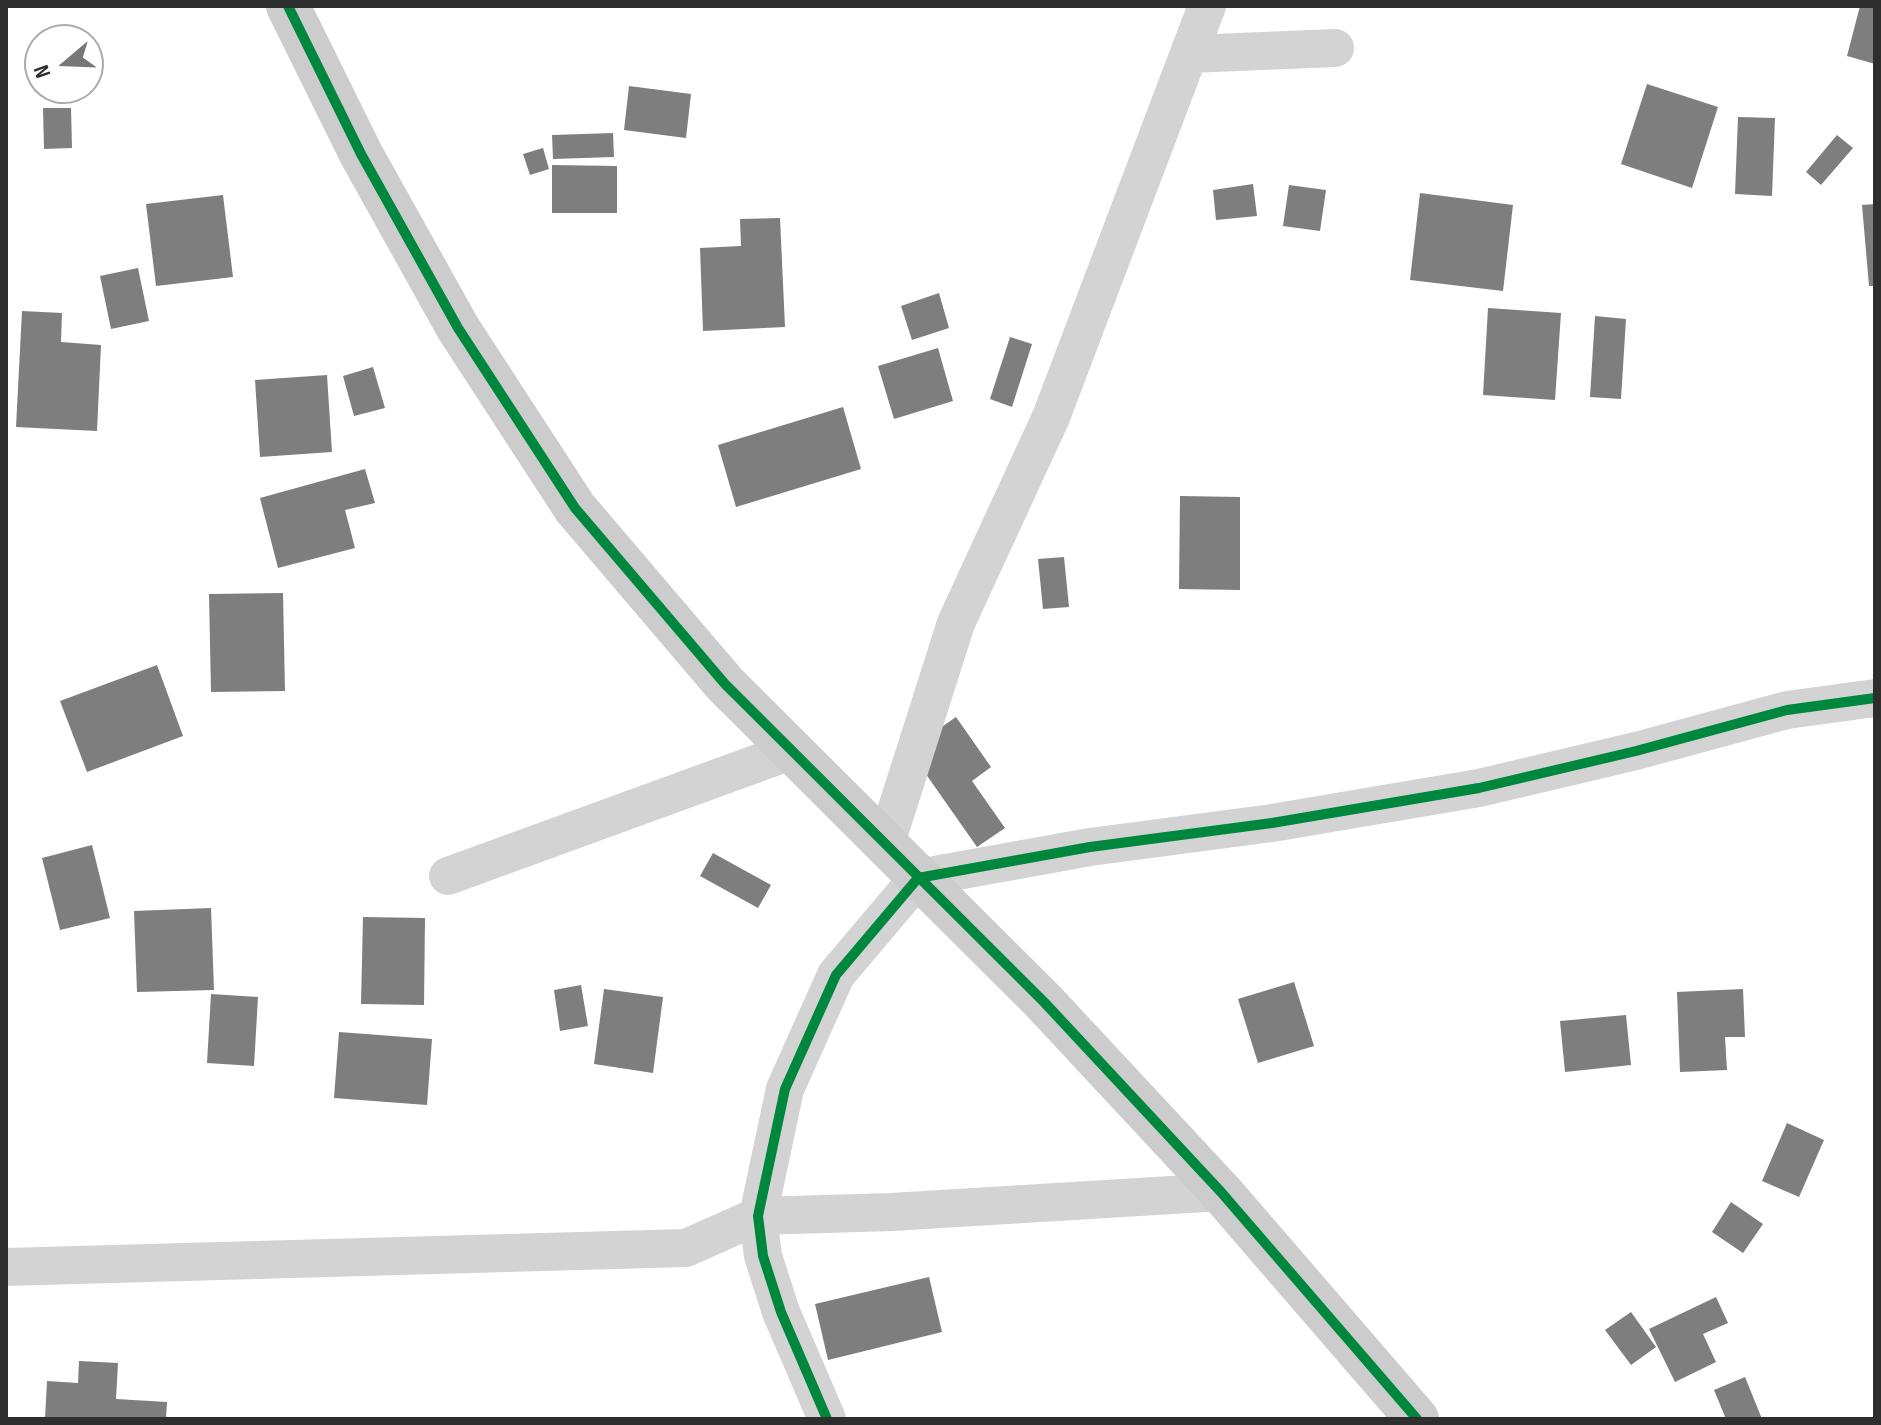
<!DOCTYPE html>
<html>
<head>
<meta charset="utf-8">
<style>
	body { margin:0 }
	#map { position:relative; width:1881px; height:1425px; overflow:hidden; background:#fff; font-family:"Sofia Sans Condensed",sans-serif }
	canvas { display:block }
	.frame { position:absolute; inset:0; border:8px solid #2e2e2e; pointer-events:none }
	.north { position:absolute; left:24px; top:24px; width:80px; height:80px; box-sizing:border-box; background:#fff; border:2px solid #ababab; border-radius:50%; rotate:251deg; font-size:22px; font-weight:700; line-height:32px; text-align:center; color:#2e2e2e }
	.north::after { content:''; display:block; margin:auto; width:28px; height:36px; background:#777; clip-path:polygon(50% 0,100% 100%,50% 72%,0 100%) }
</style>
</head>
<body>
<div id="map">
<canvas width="1881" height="1425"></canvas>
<div class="frame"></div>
<div class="north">N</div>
</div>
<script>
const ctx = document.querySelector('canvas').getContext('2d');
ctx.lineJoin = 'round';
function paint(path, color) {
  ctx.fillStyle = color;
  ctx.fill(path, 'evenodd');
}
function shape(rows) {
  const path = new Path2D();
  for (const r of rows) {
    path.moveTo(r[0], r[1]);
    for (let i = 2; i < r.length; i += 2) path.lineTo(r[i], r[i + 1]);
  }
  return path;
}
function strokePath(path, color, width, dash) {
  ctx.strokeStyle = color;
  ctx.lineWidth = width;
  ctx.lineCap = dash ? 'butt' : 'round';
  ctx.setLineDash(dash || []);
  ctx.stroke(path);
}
paint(shape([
	[1860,6,1875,6,1875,64,1847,56],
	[1647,84,1718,107,1692,188,1621,164],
	[629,86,691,94,686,138,624,130],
	[43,108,71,108,72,148,44,149],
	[1738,117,1775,118,1772,196,1735,194],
	[613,133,614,157,553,159,552,135],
	[1837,135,1853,148,1821,185,1806,172],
	[543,148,549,169,530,175,523,154],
	[552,165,617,166,617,213,552,213],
	[1253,184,1257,216,1216,220,1213,190],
	[1289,185,1326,190,1320,231,1283,226],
	[1420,193,1513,205,1503,291,1410,280],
	[223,195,233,277,156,286,146,204],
	[1875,204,1875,286,1869,286,1862,205],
	[780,218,785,327,703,331,700,248,741,246,740,219],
	[138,268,149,321,111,329,100,276],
	[939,293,949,328,912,340,901,306],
	[1488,308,1561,313,1555,400,1483,395],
	[22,311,62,313,61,342,101,345,97,431,16,427],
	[1595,316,1626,319,1621,399,1590,397],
	[1010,337,1032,344,1012,407,990,399],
	[938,348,953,401,894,419,878,366],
	[373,367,385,408,354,416,343,376],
	[327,375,332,452,260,457,255,380],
	[843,407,861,469,736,507,718,445],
	[365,469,375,503,345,510,355,548,278,568,260,498],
	[1180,496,1240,497,1240,590,1179,589],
	[1064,557,1069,607,1043,609,1038,559],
	[283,593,285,691,211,692,209,594],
	[157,665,183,736,87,772,60,701],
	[956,717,991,767,972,781,1005,828,977,847,909,750],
	[92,845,110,918,60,930,42,858],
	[713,853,771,885,758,908,700,876],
	[211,908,214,990,137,992,134,911],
	[363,917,425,918,424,1005,361,1004],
	[1294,982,1314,1046,1258,1063,1238,999],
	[581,985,588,1026,560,1031,554,990],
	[604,989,663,997,653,1073,594,1064],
	[1743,989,1745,1037,1725,1037,1727,1070,1680,1072,1677,992],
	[211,994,258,997,254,1066,207,1063],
	[1626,1015,1631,1065,1565,1072,1560,1021],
	[339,1032,432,1039,427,1105,334,1098],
	[1787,1123,1824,1140,1799,1197,1762,1181],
	[1731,1202,1763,1224,1743,1253,1712,1232],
	[929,1277,942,1332,828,1360,815,1304],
	[1716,1297,1728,1323,1703,1334,1716,1362,1675,1382,1649,1329],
	[1631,1312,1656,1347,1631,1365,1605,1330],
	[79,1361,118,1363,116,1399,167,1402,166,1419,45,1419,47,1381,78,1383],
	[1745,1377,1762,1419,1726,1419,1714,1390]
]), '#7e7e7e');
strokePath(shape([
	[1190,54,1335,48],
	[885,846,956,623,1051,417,1207,6],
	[448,876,791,751],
	[6,1267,686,1248,758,1216,892,1212,1221,1192],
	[827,1419,781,1312,763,1256,758,1216,785,1089,836,975,918,878,1090,847,1272,823,1479,788,1636,751,1787,710,1875,698]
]), '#d3d3d3', 38);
strokePath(shape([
	[288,6,361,154,458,328,575,508,725,684,1044,1002,1221,1192,1417,1419]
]), '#ccc', 44);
strokePath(shape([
	[288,6,361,154,458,328,575,508,725,684,1044,1002,1221,1192,1417,1419],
	[827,1419,781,1312,763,1256,758,1216,785,1089,836,975,918,878,1090,847,1272,823,1479,788,1636,751,1787,710,1875,698]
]), '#00873e', 10);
</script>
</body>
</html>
